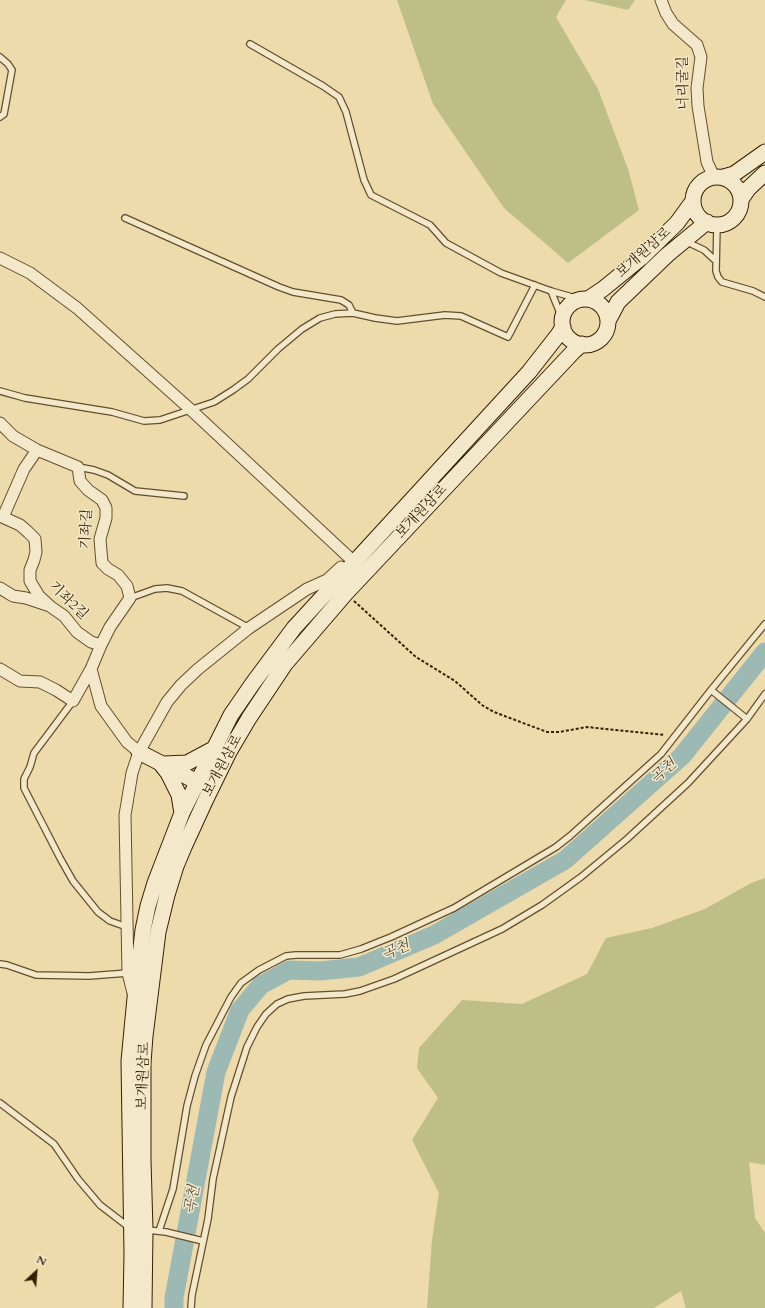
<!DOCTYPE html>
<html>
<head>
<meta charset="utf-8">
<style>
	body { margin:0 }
	#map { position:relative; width:765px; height:1308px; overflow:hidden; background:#eddbac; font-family:Cardo,serif }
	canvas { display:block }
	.north { position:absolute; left:16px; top:1252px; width:40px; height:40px; -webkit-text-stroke:3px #f3e8c9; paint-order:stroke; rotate:26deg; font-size:11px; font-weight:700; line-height:16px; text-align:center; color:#361f04 }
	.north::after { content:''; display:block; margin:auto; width:14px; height:18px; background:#361f04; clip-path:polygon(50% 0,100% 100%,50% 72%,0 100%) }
</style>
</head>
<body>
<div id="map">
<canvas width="765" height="1308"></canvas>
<div class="north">N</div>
</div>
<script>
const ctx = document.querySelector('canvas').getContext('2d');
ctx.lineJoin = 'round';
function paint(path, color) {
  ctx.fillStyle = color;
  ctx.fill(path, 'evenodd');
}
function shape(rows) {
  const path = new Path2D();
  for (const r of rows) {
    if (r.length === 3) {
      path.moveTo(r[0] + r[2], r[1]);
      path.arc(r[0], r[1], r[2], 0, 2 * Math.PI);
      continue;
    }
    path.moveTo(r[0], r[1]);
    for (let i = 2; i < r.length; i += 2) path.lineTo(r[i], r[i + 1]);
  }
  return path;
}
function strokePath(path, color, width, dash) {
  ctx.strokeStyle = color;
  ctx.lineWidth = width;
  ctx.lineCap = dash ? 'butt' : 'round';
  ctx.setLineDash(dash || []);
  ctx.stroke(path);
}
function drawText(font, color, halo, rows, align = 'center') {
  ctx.font = font + ' Cardo,"Noto Serif KR",serif';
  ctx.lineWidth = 3;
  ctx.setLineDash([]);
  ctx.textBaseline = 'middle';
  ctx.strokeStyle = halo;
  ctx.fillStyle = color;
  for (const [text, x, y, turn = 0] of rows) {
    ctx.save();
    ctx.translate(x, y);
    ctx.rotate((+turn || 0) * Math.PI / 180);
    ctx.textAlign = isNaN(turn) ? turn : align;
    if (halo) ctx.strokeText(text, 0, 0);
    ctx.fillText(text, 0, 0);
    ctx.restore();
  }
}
paint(shape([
	[397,0,566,0,556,17,598,89,628,169,639,210,568,263,504,208,433,104],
	[585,0,635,0,628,10],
	[765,878,765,1165,749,1162,755,1218,765,1233,765,1308,686,1308,681,1291,654,1308,427,1308,432,1240,439,1193,412,1140,438,1098,417,1068,419,1048,462,1000,522,1004,587,974,606,938,652,928,705,909,751,883]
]), '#bdbf86');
strokePath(shape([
	[174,1308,174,1298,216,1072,240,1010,261,985,289,970,320,971,359,967,434,935,565,860,682,756,765,652]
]), '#9db9b4', 19);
const lane = shape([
	[250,44,323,86,339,97,346,112,364,180,371,195,430,225,446,243,501,273,551,291,579,299],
	[0,57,8,64,12,70,4,114,0,117],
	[125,218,279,287,293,292,341,300,349,305,353,313],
	[717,225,716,271,718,277,722,282,753,291,765,297],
	[685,241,704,250,716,261],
	[551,291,562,318],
	[0,391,25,398,112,412,144,421,160,420,214,402,233,390,248,379,278,349,302,329,320,318,335,314,353,313,375,318,397,321,445,315,461,316,508,337,535,285],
	[78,467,94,470,108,475,135,491,184,496],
	[130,598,155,589,167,588,182,591,249,628],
	[711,690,747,719],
	[73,701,34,753,30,767,24,779,24,788,60,858,73,881,98,912,110,921,127,927],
	[0,964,7,965,36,975,89,976,128,973],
	[0,1103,54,1144,78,1179,100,1205,130,1228],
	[147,1230,166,1232,203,1241],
	[159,1231,173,1189,187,1106,195,1076,206,1045,231,997,241,983,259,970,286,956,296,955,340,955,361,949,391,937,454,908,556,847,570,836,661,754,711,690,765,624],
	[191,1308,192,1295,208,1219,213,1179,231,1097,247,1047,257,1027,266,1014,277,1004,288,999,304,996,345,994,360,991,394,979,502,929,542,905,581,877,627,839,688,783,747,719,765,694]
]);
const street = shape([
	[661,0,666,13,673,24,697,45,701,57,697,88,698,106,707,162,714,177],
	[0,258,30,273,77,308,190,409,354,562],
	[0,423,13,436,37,450,78,467,80,481,88,490,102,500,106,508,106,518,100,539,102,563,108,569,118,575,127,586,130,598,110,627,101,645,91,669,101,706,127,742,139,752],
	[0,516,20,525,28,532,35,539,36,552,34,560,30,570,30,581,39,596,51,607,64,616,77,632,91,642,101,645],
	[3,517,24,469,37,450],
	[0,588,13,596,26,598,47,605],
	[0,669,20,681,40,682,56,690,73,701,91,669],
	[133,993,128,973,125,815,132,773,139,752,167,702,181,685,198,669,249,628,307,589,327,580,341,567]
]);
const secondary = shape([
	[717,201,24],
	[724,177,734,174,765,152],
	[742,198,748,189,765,173],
	[588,299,603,289,641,258,677,223,693,201],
	[585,322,23],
	[608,321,618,302,667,255,707,222],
	[139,752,205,786],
	[161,764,168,773,179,795,182,813],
	[164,764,187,763,215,748],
	[131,1308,132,1254,129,1061,135,998,143,930,148,906,155,883,182,813,231,715,253,683,294,628,529,372,558,335,563,327],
	[144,1308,145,1230,143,1160,143,1063,145,1036,158,932,167,895,176,866,184,847,206,799,229,752,249,718,285,664,346,593,573,352,582,344]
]);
strokePath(lane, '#644e2e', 8);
strokePath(street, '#644e2e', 13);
strokePath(secondary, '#361f04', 17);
strokePath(shape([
	[354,601,416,657,455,681,482,705,494,712,547,732,559,732,587,727,665,735]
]), '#361f04', 2, [3, 2]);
strokePath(lane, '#f3e8c9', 5.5);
strokePath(street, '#f3e8c9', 11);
strokePath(secondary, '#f3e8c9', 15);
drawText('14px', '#361f04', '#f3e8c9', [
	["너리굴길",684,83,-91],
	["보개원삼로",644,253,-42],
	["보개원삼로",422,512,-47],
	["기좌길",87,529,-87],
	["기좌2길",68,601,44],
	["보개원삼로",223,766,-62],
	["보개원삼로",144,1076,-88]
]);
drawText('italic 15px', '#554d39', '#f3e8c9', [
	["곡천",664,772,-42],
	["곡천",396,951,-23],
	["곡천",193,1200,-80]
]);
</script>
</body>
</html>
